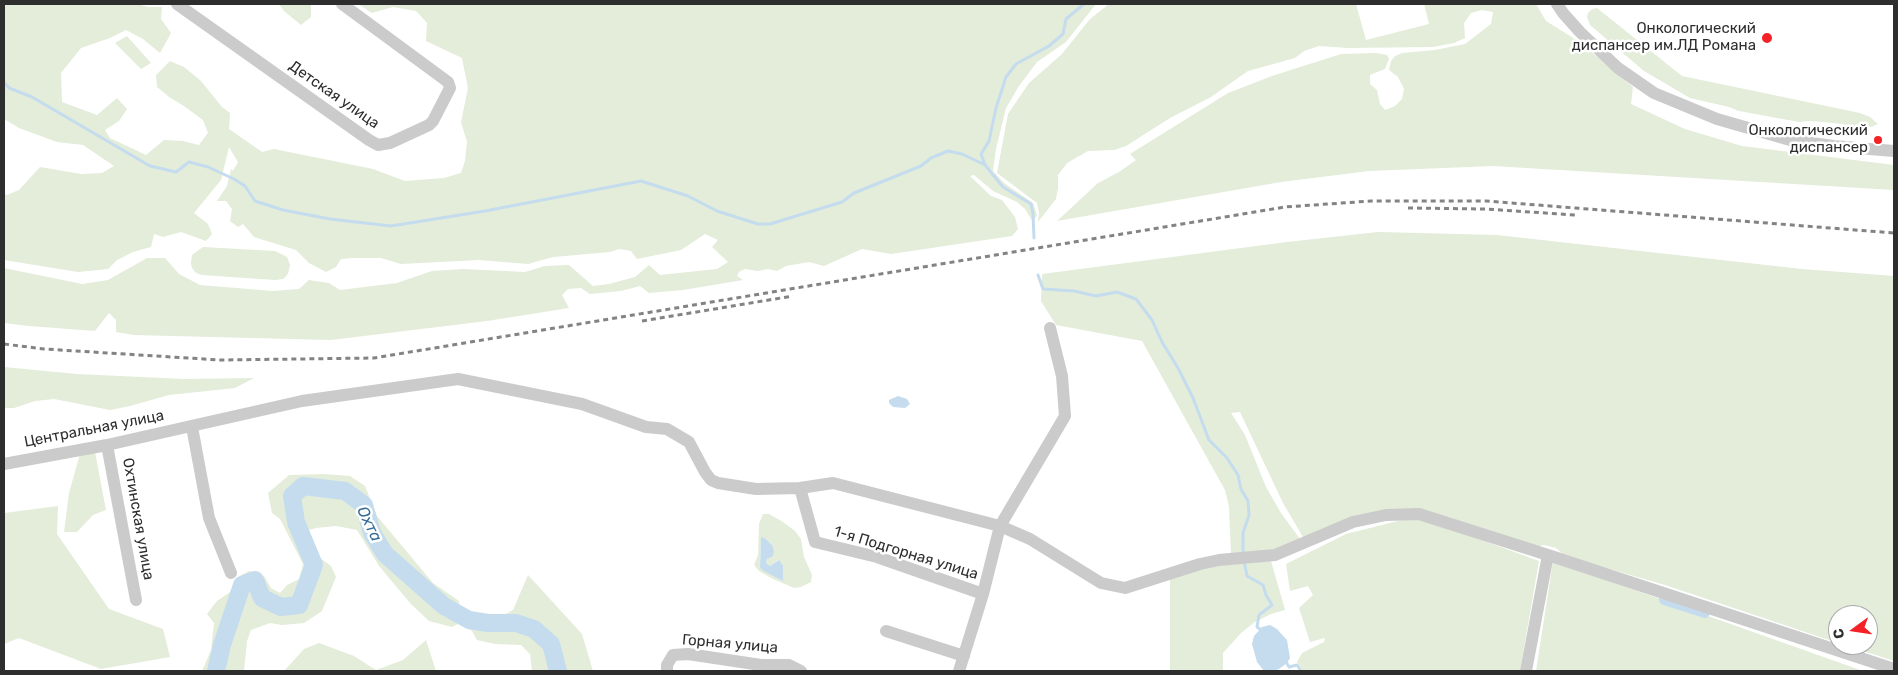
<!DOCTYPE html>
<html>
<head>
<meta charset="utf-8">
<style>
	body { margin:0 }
	#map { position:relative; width:1898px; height:675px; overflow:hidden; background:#fff; font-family:Rubik,sans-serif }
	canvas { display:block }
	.frame { position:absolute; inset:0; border:5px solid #2e2e2e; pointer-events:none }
	.north { position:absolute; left:1828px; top:605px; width:50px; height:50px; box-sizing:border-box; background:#fff; border:1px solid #ababab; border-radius:50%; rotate:256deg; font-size:14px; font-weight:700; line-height:20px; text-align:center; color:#2e2e2e }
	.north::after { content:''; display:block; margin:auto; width:18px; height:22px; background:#f42126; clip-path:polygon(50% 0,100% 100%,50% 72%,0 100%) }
</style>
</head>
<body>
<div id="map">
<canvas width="1898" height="675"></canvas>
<div class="frame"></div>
<div class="north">С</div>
</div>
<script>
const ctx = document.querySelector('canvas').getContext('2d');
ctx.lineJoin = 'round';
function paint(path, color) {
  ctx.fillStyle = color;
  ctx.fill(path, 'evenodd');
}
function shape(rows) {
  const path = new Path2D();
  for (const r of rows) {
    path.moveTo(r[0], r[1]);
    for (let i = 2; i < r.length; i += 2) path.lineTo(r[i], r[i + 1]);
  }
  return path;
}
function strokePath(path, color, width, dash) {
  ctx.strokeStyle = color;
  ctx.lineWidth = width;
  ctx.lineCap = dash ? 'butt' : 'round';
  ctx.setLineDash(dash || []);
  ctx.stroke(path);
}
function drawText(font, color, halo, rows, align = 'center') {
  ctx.font = font + ' Rubik,sans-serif';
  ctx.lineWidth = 5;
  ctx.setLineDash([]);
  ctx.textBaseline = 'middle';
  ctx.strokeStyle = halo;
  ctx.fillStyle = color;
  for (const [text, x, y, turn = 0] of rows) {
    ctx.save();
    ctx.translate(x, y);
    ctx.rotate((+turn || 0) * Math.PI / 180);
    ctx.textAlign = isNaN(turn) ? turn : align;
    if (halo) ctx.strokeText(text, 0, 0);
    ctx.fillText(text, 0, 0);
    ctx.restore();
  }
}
paint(shape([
	[4,4,136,4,149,7,162,7,161,19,171,33,160,53,143,39,126,30,110,38,81,48,61,73,62,102,97,115,117,98,127,109,119,121,105,130,110,138,146,155,164,140,183,141,199,145,208,133,203,120,184,106,169,97,157,87,156,75,170,61,184,67,201,81,222,107,230,113,229,129,262,152,274,149,373,169,405,181,444,178,461,173,465,161,467,142,461,122,468,88,462,58,426,41,427,23,416,11,393,7,372,13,358,4,1096,4,1066,42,1037,62,1019,86,1006,108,996,149,993,171,1004,183,1033,203,1037,215,1033,222,1025,209,1017,202,993,191,974,175,970,176,991,196,1002,200,1015,217,1018,229,1012,236,891,254,862,249,824,266,809,262,786,266,777,271,768,269,758,271,745,269,739,272,737,276,743,280,683,290,649,293,640,286,621,291,590,294,581,288,568,289,562,295,569,308,487,321,331,340,134,335,116,332,116,320,109,313,95,331,29,326,4,323,4,268,82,284,108,280,147,258,165,258,179,274,200,285,273,291,299,289,309,280,329,283,340,290,397,283,432,271,463,269,525,272,545,266,569,265,593,286,609,284,635,277,649,265,660,275,717,269,728,262,712,247,718,240,705,234,681,250,637,259,631,251,619,249,610,252,553,257,528,264,479,260,401,264,381,258,353,258,341,259,336,267,326,272,309,263,296,250,254,237,243,224,238,227,230,221,232,209,226,201,217,201,227,186,231,169,233,171,238,162,229,147,221,180,194,213,208,224,212,234,206,241,181,232,163,237,154,234,151,247,133,252,117,260,108,269,78,272,4,260,4,194,7,195,19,190,40,167,81,174,102,173,114,166,83,145,57,142,19,128,4,119],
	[279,4,311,4,311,17,301,25,284,11],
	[1109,4,1356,4,1366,40,1429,24,1424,4,1536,4,1546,21,1578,41,1633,87,1631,104,1685,129,1742,146,1894,165,1894,190,1493,166,1369,171,1281,182,1057,221,1098,183,1119,172,1136,160,1130,154,1228,93,1272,76,1341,54,1376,53,1387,55,1389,59,1385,69,1370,75,1370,84,1377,90,1380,104,1385,110,1395,106,1402,99,1404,89,1398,77,1389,70,1391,61,1395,56,1402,53,1435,50,1465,44,1491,24,1493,12,1482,10,1471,13,1464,23,1465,38,1454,43,1433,47,1348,48,1319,46,1304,51,1295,58,1248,71,1211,97,1170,118,1126,146,1114,150,1088,151,1067,163,1058,175,1058,188,1056,199,1038,222,1039,213,1037,203,997,173,1008,114,1029,83,1062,54,1090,19],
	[1597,8,1682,76,1860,113,1870,117,1878,124,1871,127,1865,126,1854,128,1843,124,1811,121,1799,122,1739,111,1729,107,1690,98,1644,71,1590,25,1587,17,1588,13,1592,9],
	[127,36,151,63,141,69,115,43],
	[1378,232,1497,235,1802,269,1894,276,1894,661,1845,645,1868,645,1868,615,1838,615,1838,643,1665,585,1565,556,1556,548,1544,545,1534,547,1420,511,1303,537,1283,503,1240,412,1231,413,1245,435,1266,487,1281,513,1300,539,1273,552,1231,555,1229,507,1225,490,1142,341,1056,325,1041,301,1042,274,1287,242],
	[203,247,275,251,287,257,290,265,288,274,283,279,275,280,202,275,196,273,192,268,191,263,192,255],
	[4,367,77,374,184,379,254,378,235,388,169,395,130,406,110,410,54,399,35,401,14,408,4,408],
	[95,452,106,510,93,515,77,532,64,532,69,493,80,454],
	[324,474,350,476,365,486,377,516,433,583,459,601,461,615,470,612,502,616,513,610,528,575,582,634,593,671,532,671,530,654,521,645,495,644,477,640,472,631,460,623,452,627,429,621,411,604,379,566,357,530,336,526,316,528,309,530,311,545,320,558,331,566,336,577,322,611,304,623,282,625,270,623,251,630,247,641,244,671,202,671,211,650,214,623,207,614,217,601,230,592,240,576,249,571,264,576,271,588,280,593,287,585,299,579,303,564,280,519,272,513,268,493,289,475],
	[58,506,57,534,109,609,163,629,170,657,101,669,19,638,4,644,4,513],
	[763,514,769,514,783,522,795,531,801,539,804,557,812,575,811,582,801,587,794,588,773,579,759,571,754,565,758,555,759,524],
	[761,538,766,539,772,545,766,563,770,566,778,560,783,581,760,567],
	[1418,516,1418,522,1419,517,1539,561,1520,671,1303,671,1297,662,1302,653,1292,634,1285,610,1271,614,1255,622,1241,633,1223,653,1223,671,1170,671,1170,577,1206,567,1271,561,1292,634,1302,653,1324,642,1325,638,1310,642,1299,608,1313,595,1308,586,1290,591,1286,564,1346,534],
	[1553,561,1863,671,1536,671],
	[426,640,436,671,284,671,304,649,319,643,354,656,376,670,403,660]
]), '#e3edda');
paint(shape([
	[898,396,907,399,910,404,905,408,893,407,889,403,889,400],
	[761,537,766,539,772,545,774,552,773,556,767,559,766,563,770,566,779,560,783,566,783,581,762,570,760,567],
	[1270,625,1277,629,1287,640,1290,658,1287,663,1279,669,1274,671,1264,671,1257,662,1252,644,1254,636,1262,627]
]), '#c4dcee');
strokePath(shape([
	[4,82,9,88,32,97,150,166,176,172,189,162,208,167,234,179,245,186,255,201,283,210,330,219,391,226,485,211,641,181,688,196,717,211,758,224,770,224,842,202,854,193,921,166,931,158,948,151,962,154,985,165],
	[1034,238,1033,214,1031,204,1003,187,985,165,981,154,989,141,996,108,1006,77,1016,64,1049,46,1063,34,1066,19,1084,4],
	[1038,275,1043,289,1074,291,1096,296,1117,292,1136,299,1152,320,1162,342,1178,368,1193,398,1209,440,1227,458,1238,475,1241,489,1248,501,1249,515,1243,533,1243,554],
	[1244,561,1247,576,1263,585,1266,595,1272,605,1259,615,1257,627,1264,632],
	[1285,660,1289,667,1297,665,1301,671]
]), '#c4dcee', 3);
strokePath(shape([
	[1664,600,1705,613]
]), '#c4dcee', 10);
strokePath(shape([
	[216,671,222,645,242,585,255,580,262,598,281,607,299,605,314,565,296,522,292,496,303,486,345,491,364,505,372,533,385,554,444,606,469,620,488,623,516,623,534,629,551,644,558,671]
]), '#c4dcee', 18);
strokePath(shape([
	[177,4,369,140,378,145,390,143,429,125,433,121,450,88,448,82,342,4],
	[1557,4,1563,13,1580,32,1618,68,1654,93,1717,119,1790,140,1833,146,1894,151],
	[192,427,209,518,231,573],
	[107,445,136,600],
	[4,464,107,445,302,401,458,379,582,404,646,427,667,429,689,442,705,472,711,480,718,483,756,489,800,488,833,483,1000,526,1030,539,1101,583,1125,588,1200,564,1219,560,1275,555,1353,522,1386,515,1419,514,1548,555,1894,669],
	[800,488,815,542,877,557,983,594],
	[886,631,964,656],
	[667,671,667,665,673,655,688,654,761,665,789,665,801,671],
	[959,671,983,594,1000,526,1065,416,1062,376,1050,328],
	[1526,671,1548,555]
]), '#cbcbcb', 12);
strokePath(shape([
	[1408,208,1485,209,1575,215],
	[642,321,793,296],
	[4,344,44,349,220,360,374,358,1285,207,1371,201,1486,201,1894,233]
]), '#838383', 3, [5, 4]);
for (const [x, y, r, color] of [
	[1767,38,6,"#f42126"],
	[1878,140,5,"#f42126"]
]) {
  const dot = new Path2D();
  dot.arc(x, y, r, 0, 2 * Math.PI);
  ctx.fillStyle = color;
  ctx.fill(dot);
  strokePath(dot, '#fff', 2);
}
drawText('15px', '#2e2e2e', '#fff', [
	["Онкологический",1756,29],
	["диспансер им.ЛД Романа",1756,46],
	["Онкологический",1868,131],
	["диспансер",1868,148]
], 'right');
drawText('15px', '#2e2e2e', '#fff', [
	["Детская улица",334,95,35],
	["Центральная улица",94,429,-11],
	["Охтинская улица",138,519,80],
	["1-я Подгорная улица",906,553,17],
	["Горная улица",730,644,5]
]);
drawText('italic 16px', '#356c96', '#fff', [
	["Охта",369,524,64]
]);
</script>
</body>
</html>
